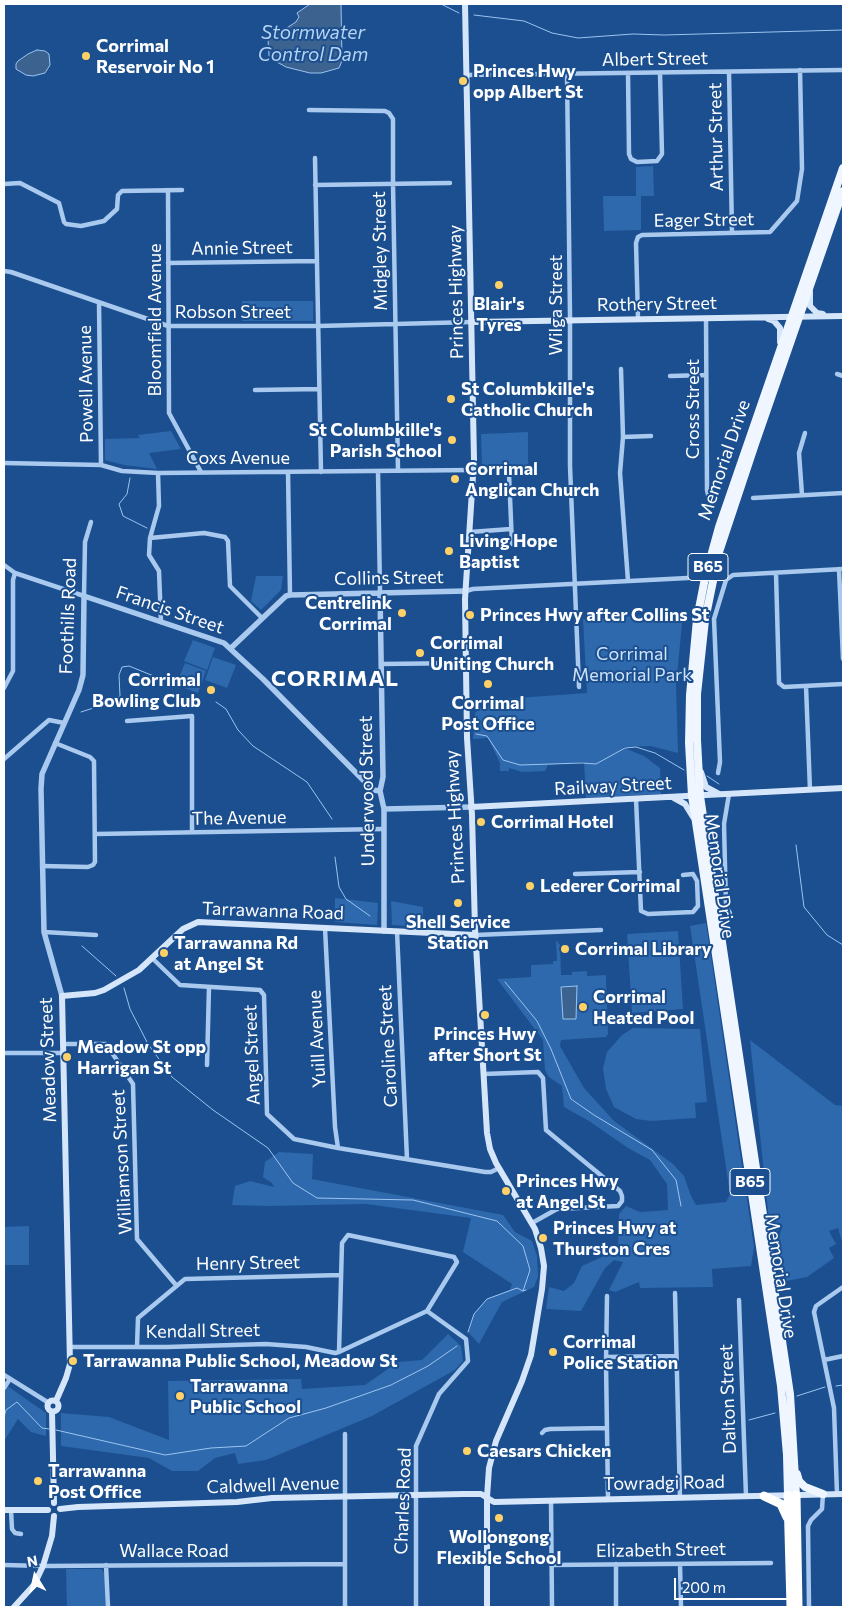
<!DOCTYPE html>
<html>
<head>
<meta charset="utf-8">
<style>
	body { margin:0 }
	#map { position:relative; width:847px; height:1611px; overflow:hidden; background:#1b4f8f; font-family:Commissioner,sans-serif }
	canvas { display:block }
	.frame { position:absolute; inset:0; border:5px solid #fff; pointer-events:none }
	.north { position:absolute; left:10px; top:1551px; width:50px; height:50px; -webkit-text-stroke:4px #1b4f8f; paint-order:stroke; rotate:350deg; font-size:14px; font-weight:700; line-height:20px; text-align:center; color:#fff }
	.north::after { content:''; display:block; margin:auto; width:18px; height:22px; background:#fff; clip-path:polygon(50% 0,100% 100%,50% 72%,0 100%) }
	.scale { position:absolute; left:674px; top:1578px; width:128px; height:22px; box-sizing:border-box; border:2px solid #fff; border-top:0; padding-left:6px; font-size:15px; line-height:18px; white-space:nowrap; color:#fff; -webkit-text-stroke:4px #1b4f8f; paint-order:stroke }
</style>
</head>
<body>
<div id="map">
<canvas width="847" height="1611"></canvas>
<div class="frame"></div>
<div class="north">N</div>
<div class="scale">200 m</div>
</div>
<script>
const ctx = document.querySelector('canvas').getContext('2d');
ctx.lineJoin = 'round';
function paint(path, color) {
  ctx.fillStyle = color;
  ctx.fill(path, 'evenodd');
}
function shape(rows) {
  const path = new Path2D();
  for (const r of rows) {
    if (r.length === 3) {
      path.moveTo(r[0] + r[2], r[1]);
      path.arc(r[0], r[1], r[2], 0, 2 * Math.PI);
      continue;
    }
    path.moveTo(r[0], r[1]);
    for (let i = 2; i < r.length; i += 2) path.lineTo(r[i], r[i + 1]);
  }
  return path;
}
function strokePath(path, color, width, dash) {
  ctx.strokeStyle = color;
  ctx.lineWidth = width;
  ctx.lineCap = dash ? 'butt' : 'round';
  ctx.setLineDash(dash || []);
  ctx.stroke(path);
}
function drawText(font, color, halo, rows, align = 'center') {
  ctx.font = font + ' Commissioner,sans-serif';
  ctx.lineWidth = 4;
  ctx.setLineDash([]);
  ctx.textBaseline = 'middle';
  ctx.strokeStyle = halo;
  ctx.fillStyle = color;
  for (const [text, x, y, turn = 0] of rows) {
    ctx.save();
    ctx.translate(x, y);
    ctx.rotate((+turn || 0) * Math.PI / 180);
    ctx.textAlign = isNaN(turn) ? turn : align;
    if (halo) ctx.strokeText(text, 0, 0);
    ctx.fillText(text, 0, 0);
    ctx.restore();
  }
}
paint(shape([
	[653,166,654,196,641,196,641,230,604,231,603,196,636,196,636,167],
	[242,301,313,301,313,321,242,321],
	[171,431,181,449,149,453,157,469,124,465,105,460,105,439,140,438,138,435],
	[528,432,528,467,482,468,481,434],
	[256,576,283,576,281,590,261,610,251,601],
	[683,613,676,686,678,753,651,746,622,747,644,756,660,768,661,794,586,798,584,762,548,765,545,771,522,772,509,768,509,771,500,771,500,763,488,738,473,739,475,713,488,700,587,693,583,619],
	[193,640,215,648,207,670,184,661],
	[213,657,236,665,227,688,205,680],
	[185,663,206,671,198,693,176,685],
	[335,898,378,903,377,925,335,922],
	[391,901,423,907,423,927,392,925],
	[706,923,754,1247,751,1266,712,1269,713,1287,640,1288,639,1282,615,1292,609,1290,623,1262,614,1260,605,1268,581,1311,546,1309,549,1287,564,1291,574,1283,582,1266,604,1256,618,1245,619,1214,626,1206,640,1212,668,1210,667,1184,650,1160,628,1148,589,1121,564,1107,562,1086,549,1077,545,1070,543,1040,497,979,531,977,531,965,553,964,553,961,557,961,556,940,560,945,561,975,572,975,572,972,587,971,587,976,606,975,608,1034,606,1037,561,1040,560,1046,584,1088,614,1121,673,1164,684,1176,691,1196,696,1205,726,1202,730,1194,690,926],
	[678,931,683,1009,632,1013,627,934],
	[633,1028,700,1029,707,1102,695,1103,696,1118,651,1121,636,1119,614,1107,606,1089,603,1068,607,1052,622,1035],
	[750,1040,835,1105,843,1106,843,1245,838,1228,829,1231,836,1244,829,1248,834,1258,807,1277,781,1282,777,1242,783,1225,771,1239],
	[279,1152,313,1154,312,1179,503,1215,515,1232,532,1241,537,1256,538,1277,534,1287,502,1302,479,1344,468,1332,474,1314,487,1299,510,1290,512,1284,463,1252,471,1218,366,1204,267,1206,232,1205,235,1186,250,1181,274,1187,272,1183,263,1177,265,1162],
	[29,1226,29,1265,4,1265,4,1227],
	[448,1334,461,1346,463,1361,455,1370,372,1416,266,1460,238,1464,235,1453,215,1458,198,1471,172,1471,149,1458,61,1446,61,1413,109,1417,169,1440,168,1381,301,1379,302,1389,365,1385,398,1362,422,1360],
	[6,1385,46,1413,46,1436,31,1432,18,1419,4,1441,4,1388],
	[66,1569,101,1569,105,1573,106,1607,67,1607]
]), '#2e69ad');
const water = shape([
	[310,4,341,4,342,61,339,68,321,73,310,73,286,67,277,62,269,56,268,39,271,33,275,29,285,29,296,22,299,17,297,13,310,4],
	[37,50,45,51,49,54,50,65,45,73,33,76,26,75,16,69,16,64,18,61,28,54,37,50],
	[577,986,576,1019,563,1019,561,987,577,986]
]);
paint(water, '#3c6290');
strokePath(water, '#9cc4f0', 1);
strokePath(shape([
	[441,4,459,13],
	[474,15,524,21,552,33,578,38,633,34,664,35,843,30],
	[130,478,127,494,119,504,123,516,147,528],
	[216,702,226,709,238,730,253,746,307,782,332,819],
	[81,712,109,703,120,696,119,675,122,667,129,666,171,683],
	[476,734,487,736,503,760,520,765,582,763,596,764,625,748,636,747,655,753,684,770],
	[707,776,719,784],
	[796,845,804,907,827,935,843,945],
	[335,857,339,887,346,899,370,916],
	[82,946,116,976],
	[505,982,537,1021,551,1049,571,1099,594,1115,652,1150,676,1180,681,1206],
	[124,988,130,1009,148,1044,172,1077,213,1110,268,1148,293,1183,317,1198,413,1200,497,1221,523,1246,530,1270,523,1291],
	[468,1332,474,1314,487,1299,517,1288,523,1291,526,1290],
	[836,1386,843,1385],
	[797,1396,825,1387],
	[4,1417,6,1410,17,1402,42,1428,49,1429],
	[749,1420,775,1413],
	[56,1430,165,1455,211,1448,246,1446,289,1418,326,1408,391,1385,428,1366,457,1346]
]), '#9cc4f0', 1);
strokePath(shape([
	[729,72,732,233],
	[628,73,629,154,631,159,637,162,657,161,662,154,660,73],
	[567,74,570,316,570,466,579,687],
	[467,75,843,70],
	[309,110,385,111,389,113,393,119,393,184,398,470],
	[315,158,321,472],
	[4,184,20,183,59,203,64,222,66,224,81,226,104,221,117,209,118,195,122,191,182,190],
	[315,185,450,183],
	[168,190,169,413,201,472],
	[168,263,316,261],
	[4,271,11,272,168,326,318,326,472,322],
	[99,303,101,465],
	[706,318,707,490,709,499],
	[638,319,636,243,638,237,642,235,770,232,797,201,802,169,800,70],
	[621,369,623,437],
	[837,374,843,376],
	[670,376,706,375],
	[255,390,319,389],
	[4,463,101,465,122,471,158,473,474,470],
	[378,471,380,592],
	[288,472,290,595],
	[158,473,159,506,150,538,149,555,159,571,161,622],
	[509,474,512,544],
	[802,495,799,453,805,433],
	[753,498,843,493],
	[470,532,511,529],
	[150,538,204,533,225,537,228,541,230,586,262,618],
	[4,565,15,573,84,596,85,542,91,522],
	[839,569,843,659],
	[776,573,779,683,784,687,843,684],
	[628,581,620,473,623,437,651,436],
	[466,591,473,589,688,578],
	[381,664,467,663],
	[806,686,810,790],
	[4,688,13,671,13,580,15,573],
	[127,721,192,716,192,832],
	[4,759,49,720,64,723],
	[718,773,720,762,714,619,726,580,733,575,843,569],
	[729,794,724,824,726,907,730,913],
	[636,799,641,911,648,914,693,912,698,906,697,881,693,874,683,875],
	[96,834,383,829],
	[42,866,88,867,93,865,95,862,94,761,90,757,55,743],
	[575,874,640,872],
	[325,928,335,1127,338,1148],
	[397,931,407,1159],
	[44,932,96,935],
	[475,935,601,930],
	[153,959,180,985,260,990,264,995,267,1114,294,1139,338,1148,485,1172,491,1172,499,1168],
	[63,1044,106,1044,133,1084,137,1239,176,1285],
	[4,1053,63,1053],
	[207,1065,209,987],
	[484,1074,538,1072,543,1078,546,1130,620,1191,622,1196,622,1201,618,1206,557,1209,532,1223],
	[675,1293,680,1498],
	[607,1296,606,1363,608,1499],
	[739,1300,746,1496],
	[137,1346,138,1318,185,1279,341,1275],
	[70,1347,167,1347,266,1344,306,1347,335,1353,339,1352,427,1311,457,1262,454,1257,348,1235,342,1243,339,1352],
	[606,1357,676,1356],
	[824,1360,843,1356],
	[4,1375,49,1403],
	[4,1388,10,1379],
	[542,1433,545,1430,550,1429,607,1428],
	[837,1494,834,1408,814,1312,816,1306,843,1287],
	[551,1500,552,1607],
	[11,1510,12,1529,15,1533,21,1534],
	[616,1564,616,1607],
	[680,1564,681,1607],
	[4,1565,43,1566,344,1564],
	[106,1565,108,1607],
	[551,1565,771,1563],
	[345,1607,345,1434],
	[416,1607,416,1446,439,1394,468,1361,466,1339,427,1311],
	[809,1607,808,1526,811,1520,822,1509,823,1494]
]), '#a9c9ee', 4.5);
strokePath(shape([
	[380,592,383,777,380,791,384,809,384,931],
	[231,648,286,596,290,595,466,591],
	[384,809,471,807],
	[62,996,44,932,41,789,42,774,79,690,83,675,84,596,224,643,263,679,373,790,380,791]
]), '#a9c9ee', 5.5);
strokePath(shape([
	[465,4,474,460,465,599,467,738,472,815,475,928,487,1133,490,1149,496,1163,535,1229,541,1248,544,1266,542,1289,531,1355,522,1381,496,1441,489,1468,487,1497,487,1607],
	[810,292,810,306,817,313,823,314],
	[768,319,774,321,780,328,780,342],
	[472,322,843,316],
	[701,772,706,787,719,794],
	[674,798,685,804,693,817],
	[471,807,843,788],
	[53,1406,5.5],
	[56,1401,66,1378,70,1364,62,996,95,993,104,990,139,970,183,929,198,922,475,935],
	[52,1412,54,1503],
	[60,1509,78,1507,237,1502,272,1498,464,1494,481,1494,494,1502,843,1494],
	[4,1510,48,1510],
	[14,1607,34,1585,43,1566,52,1536,54,1516]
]), '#d6e6fa', 6);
strokePath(shape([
	[797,1474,799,1481,805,1487,823,1494],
	[788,1495,787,1455,781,1386,692,796,689,743,690,695,697,619,705,578,719,527,843,168],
	[796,1495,790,1394,700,796,697,740,697,694,705,620,719,552,755,444,843,191]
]), '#f0f6ff', 8);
strokePath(shape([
	[788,1495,791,1607],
	[796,1495,798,1607],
	[764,1496,781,1504,787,1517]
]), '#fff', 9);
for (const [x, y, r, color] of [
	[86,56,5,"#ffd166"],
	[463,81,5,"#ffd166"],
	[499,285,5,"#ffd166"],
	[451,399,5,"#ffd166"],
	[452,440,5,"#ffd166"],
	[455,479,5,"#ffd166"],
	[449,551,5,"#ffd166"],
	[402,613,5,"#ffd166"],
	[470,615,5,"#ffd166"],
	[420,653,5,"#ffd166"],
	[488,684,5,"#ffd166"],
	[211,690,5,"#ffd166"],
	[481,822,5,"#ffd166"],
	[530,886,5,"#ffd166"],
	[458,903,5,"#ffd166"],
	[565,949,5,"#ffd166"],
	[164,953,5,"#ffd166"],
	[583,1007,5,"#ffd166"],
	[485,1015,5,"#ffd166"],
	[67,1057,5,"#ffd166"],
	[506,1191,5,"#ffd166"],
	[543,1238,5,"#ffd166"],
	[553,1352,5,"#ffd166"],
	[73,1361,5,"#ffd166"],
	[180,1396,5,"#ffd166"],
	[467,1451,5,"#ffd166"],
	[38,1481,5,"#ffd166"],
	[499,1518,5,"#ffd166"]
]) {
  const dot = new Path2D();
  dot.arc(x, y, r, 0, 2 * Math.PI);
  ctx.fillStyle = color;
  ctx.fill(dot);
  strokePath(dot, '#1b4f8f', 2);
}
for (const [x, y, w] of [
	[708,567,40],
	[750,1182,40]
]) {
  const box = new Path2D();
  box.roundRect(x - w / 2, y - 13.5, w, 27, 4);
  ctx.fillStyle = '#1b4f8f';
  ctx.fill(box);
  strokePath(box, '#fff', 1);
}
drawText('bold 16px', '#fff', null, [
	["B65",708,567],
	["B65",750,1182]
]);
drawText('bold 18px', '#fff', '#1b4f8f', [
	["Corrimal",96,46],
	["Reservoir No 1",96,67],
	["Princes Hwy",473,71],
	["opp Albert St",473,92],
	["Blair's",499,304,"center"],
	["Tyres",499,325,"center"],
	["St Columbkille's",461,389],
	["Catholic Church",461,410],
	["St Columbkille's",442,430,"right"],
	["Parish School",442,451,"right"],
	["Corrimal",465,469],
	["Anglican Church",465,490],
	["Living Hope",459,541],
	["Baptist",459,562],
	["Centrelink",392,603,"right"],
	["Corrimal",392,624,"right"],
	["Princes Hwy after Collins St",480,615],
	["Corrimal",430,643],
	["Uniting Church",430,664],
	["Corrimal",201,680,"right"],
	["Bowling Club",201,701,"right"],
	["Corrimal",488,703,"center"],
	["Post Office",488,724,"center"],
	["Corrimal Hotel",491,822],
	["Lederer Corrimal",540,886],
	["Shell Service",458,922,"center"],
	["Station",458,943,"center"],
	["Tarrawanna Rd",174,943],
	["at Angel St",174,964],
	["Corrimal Library",575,949],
	["Corrimal",593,997],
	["Heated Pool",593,1018],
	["Princes Hwy",485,1034,"center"],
	["after Short St",485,1055,"center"],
	["Meadow St opp",77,1047],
	["Harrigan St",77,1068],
	["Princes Hwy",516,1181],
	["at Angel St",516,1202],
	["Princes Hwy at",553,1228],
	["Thurston Cres",553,1249],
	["Corrimal",563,1342],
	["Police Station",563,1363],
	["Tarrawanna Public School, Meadow St",83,1361],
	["Tarrawanna",190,1386],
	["Public School",190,1407],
	["Caesars Chicken",477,1451],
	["Tarrawanna",48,1471],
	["Post Office",48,1492],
	["Wollongong",499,1537,"center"],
	["Flexible School",499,1558,"center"]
], 'left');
drawText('18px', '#fff', '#1b4f8f', [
	["Albert Street",655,59,-1],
	["Arthur Street",716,137,-91],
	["Eager Street",704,220,-1],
	["Annie Street",242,248,-1],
	["Midgley Street",380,251,-91],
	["Princes Highway",456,292,-91],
	["Rothery Street",657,304,-1],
	["Wilga Street",556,305,-90],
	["Robson Street",233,312],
	["Bloomfield Avenue",155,320,-90],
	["Powell Avenue",86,384,-91],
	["Cross Street",693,409,-90],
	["Coxs Avenue",238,458],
	["Memorial Drive",724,460,-71],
	["Collins Street",389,578,-1],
	["Francis Street",170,610,19],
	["Foothills Road",68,616,-88],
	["Railway Street",613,786,-3],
	["Underwood Street",367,791,-91],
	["Princes Highway",455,817,-93],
	["The Avenue",239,818,-1],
	["Memorial Drive",720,876,82],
	["Tarrawanna Road",273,911,2],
	["Yuill Avenue",317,1039,-93],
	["Caroline Street",388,1046,-93],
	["Angel Street",252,1055,-92],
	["Meadow Street",48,1060,-92],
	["Williamson Street",122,1162,-93],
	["Henry Street",248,1263,-1],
	["Memorial Drive",781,1276,81],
	["Kendall Street",203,1331,-1],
	["Dalton Street",728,1399,-92],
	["Towradgi Road",664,1483,-1],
	["Caldwell Avenue",273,1485,-2],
	["Charles Road",403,1501,-88],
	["Elizabeth Street",661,1550,-1],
	["Wallace Road",174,1551]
]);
drawText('18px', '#cfe3fa', '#1b4f8f', [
	["Corrimal",632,654],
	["Memorial Park",632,675]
]);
drawText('italic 19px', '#b5d3f5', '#1b4f8f', [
	["Stormwater",313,33],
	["Control Dam",313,55]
]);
ctx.letterSpacing = '1px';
drawText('bold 22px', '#fff', '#1b4f8f', [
	["CORRIMAL",335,679]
]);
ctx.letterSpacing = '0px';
</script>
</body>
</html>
